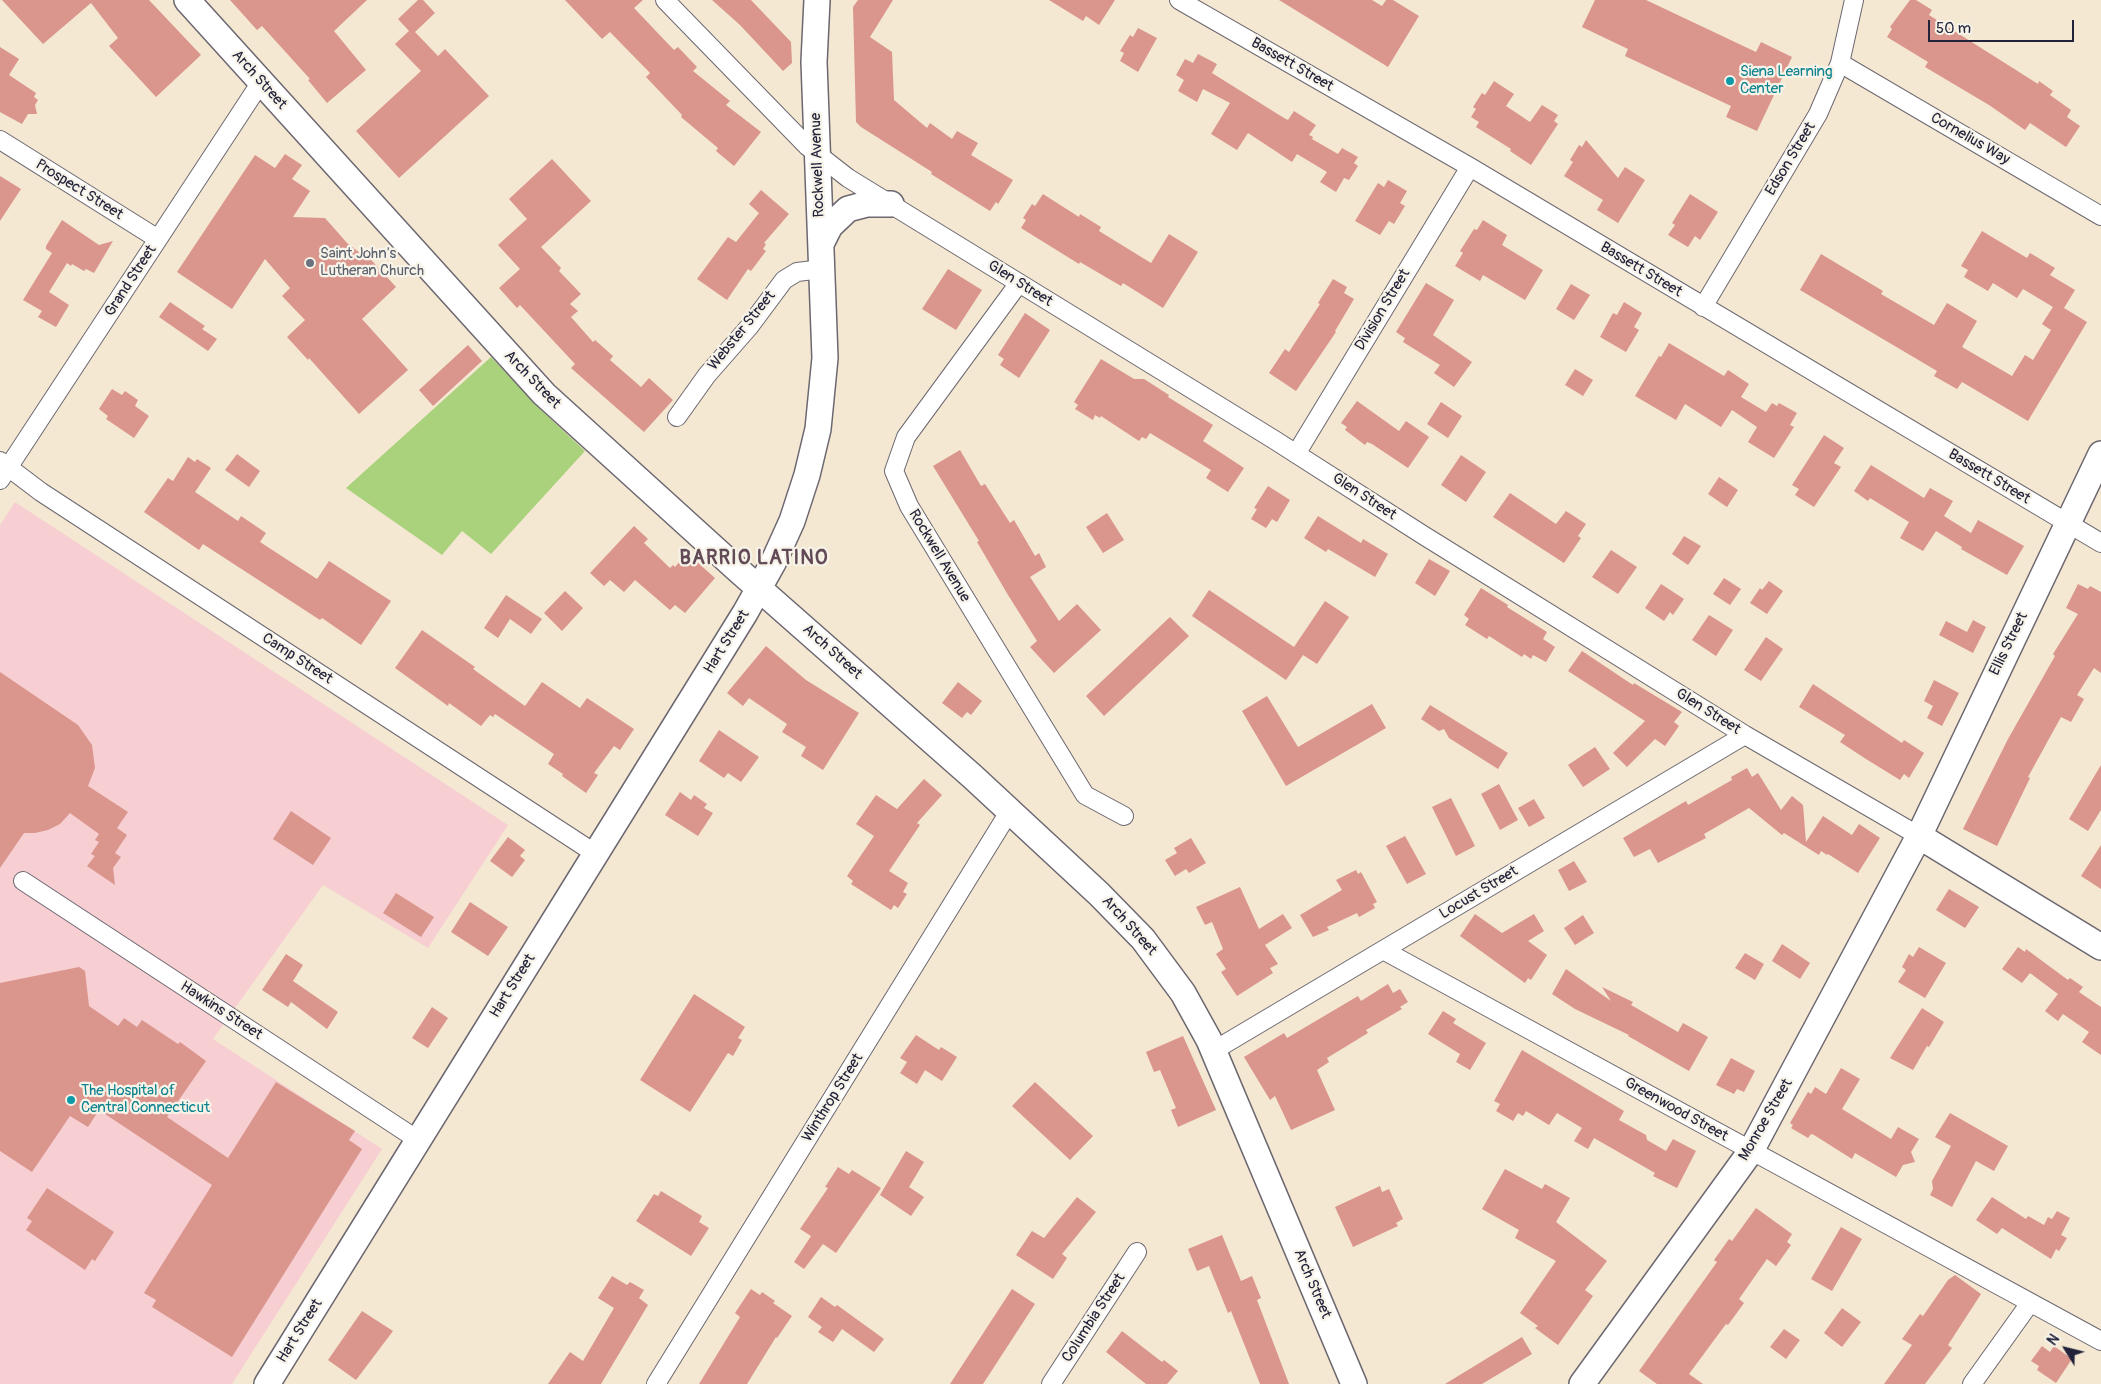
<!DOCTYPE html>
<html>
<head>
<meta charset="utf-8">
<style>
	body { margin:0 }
	#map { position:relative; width:2101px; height:1384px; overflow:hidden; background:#f4e8d2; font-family:Pangolin,sans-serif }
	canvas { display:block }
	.north { position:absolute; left:2041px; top:1324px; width:50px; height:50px; -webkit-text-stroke:4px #f7f3e8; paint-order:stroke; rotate:306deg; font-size:14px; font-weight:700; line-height:20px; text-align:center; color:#22223b }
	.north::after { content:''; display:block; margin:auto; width:18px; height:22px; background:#22223b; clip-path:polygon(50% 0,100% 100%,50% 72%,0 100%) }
	.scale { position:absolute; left:1928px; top:20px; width:146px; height:22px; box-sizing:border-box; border:2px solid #22223b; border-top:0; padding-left:6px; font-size:15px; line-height:18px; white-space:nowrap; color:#22223b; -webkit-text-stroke:4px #f7f3e8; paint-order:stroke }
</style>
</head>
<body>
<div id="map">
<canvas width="2101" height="1384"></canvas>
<div class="north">N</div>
<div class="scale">50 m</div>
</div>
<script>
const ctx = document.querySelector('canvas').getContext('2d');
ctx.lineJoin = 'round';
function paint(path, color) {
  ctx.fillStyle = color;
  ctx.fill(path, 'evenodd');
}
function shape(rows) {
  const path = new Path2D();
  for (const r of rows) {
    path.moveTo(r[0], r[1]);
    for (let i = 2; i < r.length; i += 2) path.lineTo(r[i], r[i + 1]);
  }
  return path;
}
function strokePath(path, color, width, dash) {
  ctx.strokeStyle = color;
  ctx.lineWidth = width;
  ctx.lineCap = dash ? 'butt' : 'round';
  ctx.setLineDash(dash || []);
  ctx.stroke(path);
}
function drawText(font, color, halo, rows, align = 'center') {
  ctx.font = font + ' Pangolin,sans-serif';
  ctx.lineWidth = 4.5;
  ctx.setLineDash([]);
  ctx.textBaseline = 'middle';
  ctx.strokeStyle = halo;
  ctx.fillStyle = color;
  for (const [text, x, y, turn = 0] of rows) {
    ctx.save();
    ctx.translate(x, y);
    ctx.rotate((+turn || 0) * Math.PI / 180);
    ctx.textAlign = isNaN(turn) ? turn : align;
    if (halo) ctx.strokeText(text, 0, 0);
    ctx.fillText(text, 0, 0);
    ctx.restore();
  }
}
paint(shape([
	[15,502,508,825,428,948,323,885,213,1039,382,1149,232,1384,0,1384,0,525]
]), '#f7cfd3');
paint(shape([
	[491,357,541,410,585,451,491,554,462,531,442,555,346,488]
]), '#aad17c');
paint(shape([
	[2,0,149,0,201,55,156,97,109,46,118,38,91,3,43,44],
	[230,0,367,0,334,31,366,70,327,103,308,80,310,79,262,26,257,30],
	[418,0,423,0,435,13,415,32,438,56,445,49,489,96,399,178,356,131,421,71,395,44,409,31,398,19],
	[565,0,643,0,634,8,674,50,678,47,697,67,693,71,730,101,726,105,761,132,734,166,716,151,718,148,681,117,682,115,646,77,650,73,610,32,602,39],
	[712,0,751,0,791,42,792,63,783,71,740,25],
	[858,0,893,0,870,37,892,52,894,100,927,128,930,123,952,139,957,131,978,143,971,155,1013,180,998,204,996,202,990,211,931,174,932,172,861,127,856,122,853,7],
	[1049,0,1115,0,1099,25,1086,16,1083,21],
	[1279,0,1372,0,1382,6,1386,0,1393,0,1419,16,1388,67],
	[1595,0,1646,0,1756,52,1761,42,1792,57,1757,131,1726,117,1731,106,1625,56,1628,49,1582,27],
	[1910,0,1916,0,1932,10,1929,15,2038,84,2039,81,2053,91,2050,95,2071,110,2067,117,2080,126,2066,147,2030,123,2025,130,1989,105,1925,67,1928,62,1887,37,1892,29,1890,27],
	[1138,28,1157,38,1138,72,1120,61,1124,53,1120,51,1130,35,1133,37],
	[0,47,19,59,9,75,36,93,34,97,38,100,35,105,37,114,28,114,22,124,0,112],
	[1198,54,1217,64,1212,73,1284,118,1288,120,1294,111,1316,125,1309,135,1313,137,1312,139,1338,154,1342,148,1358,157,1354,163,1358,166,1349,180,1344,178,1336,192,1320,182,1327,172,1297,154,1292,162,1248,133,1237,150,1211,134,1230,103,1203,89,1197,102,1178,91,1184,80,1176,75,1185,59,1193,63],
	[1494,81,1514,94,1506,106,1530,122,1542,105,1558,115,1554,121,1558,124,1531,165,1510,151,1511,149,1476,127,1479,122,1471,117,1476,109,1473,107,1482,93,1485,95],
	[1586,140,1618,178,1625,167,1645,180,1618,223,1597,210,1603,200,1564,176,1573,162,1570,160,1579,145,1582,147],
	[285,154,302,165,292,179,310,191,293,217,325,218,348,244,360,253,363,251,396,287,362,319,408,370,359,414,309,358,308,360,287,337,305,320,282,296,290,288,265,259,232,309,177,272,255,155,275,168],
	[552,159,591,201,541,247,561,268,559,271,581,294,570,304,578,311,571,317,593,342,595,340,613,356,610,360,641,387,649,378,673,400,644,432,571,368,575,364,520,305,517,308,499,288,520,269,498,245,527,219,509,199],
	[0,176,21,189,0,221],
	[1388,180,1407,191,1400,203,1405,206,1394,224,1389,221,1380,235,1355,221,1378,183,1384,187],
	[761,190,789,214,764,243,766,244,763,249,766,251,751,271,748,269,727,300,697,279,728,237,736,242,759,213,749,204],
	[1043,194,1079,217,1080,214,1101,227,1099,231,1151,263,1169,234,1198,252,1163,308,1123,283,1121,286,1080,262,1079,264,1021,228,1026,220,1023,218,1032,204,1035,206],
	[1690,194,1718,212,1700,240,1695,236,1688,247,1668,235,1675,225,1672,223],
	[62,220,99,245,113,241,94,273,86,269,84,271,72,264,71,266,67,263,49,292,69,305,56,327,38,317,42,311,23,300,52,253,46,249,46,246],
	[1483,220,1507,235,1502,245,1543,270,1525,300,1483,275,1480,281,1455,266,1463,253,1460,251,1474,229,1477,230],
	[1982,231,2027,258,2030,253,2055,268,2050,275,2075,290,2064,308,2087,322,2028,421,1962,382,1957,389,1934,376,1937,371,1800,290,1821,254,1883,291,1881,294,1934,325,1947,303,1977,321,1962,347,2012,376,2025,355,2033,360,2051,330,2042,324,2053,307,2023,289,2017,298,1993,283,1988,291,1964,277,1968,270,1961,266],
	[948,269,982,290,956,330,922,309],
	[1333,279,1347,287,1344,293,1354,299,1335,331,1336,332,1296,391,1269,373,1285,349,1289,352,1320,304,1318,303],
	[1426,283,1454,300,1433,335,1472,362,1454,387,1434,373,1440,365,1403,342,1405,338,1396,332],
	[1571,284,1590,295,1574,320,1556,309],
	[170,302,205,326,202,329,217,339,208,351,159,317],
	[1624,302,1642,313,1634,327,1639,330,1626,352,1600,337,1613,313,1617,315],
	[1025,313,1050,330,1019,378,1000,365,1004,359,998,355],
	[1669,343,1724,376,1728,370,1749,384,1741,397,1766,412,1772,403,1777,406,1779,403,1797,413,1790,425,1794,427,1774,458,1748,442,1757,427,1732,410,1721,427,1685,404,1676,420,1635,396,1659,356,1661,357],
	[468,345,482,361,433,406,419,390],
	[1101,359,1134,379,1144,379,1169,395,1168,397,1213,425,1203,441,1244,468,1228,492,1206,478,1211,470,1150,433,1146,439,1142,437,1139,441,1101,416,1100,418,1095,415,1093,420,1075,409,1078,405,1074,402],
	[1575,369,1593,380,1583,396,1565,385],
	[112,389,122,395,125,391,138,400,135,406,149,416,134,438,106,419,108,416,99,409],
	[1357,401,1399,431,1406,421,1429,437,1408,468,1372,444,1367,442,1365,445,1345,430,1347,427,1341,423],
	[1441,402,1462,416,1448,438,1427,424],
	[1824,435,1844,448,1834,463,1841,467,1814,507,1795,495,1799,489,1792,485],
	[960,450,981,486,985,484,1010,523,1014,520,1035,556,1039,553,1046,567,1030,577,1059,621,1077,604,1101,630,1054,673,1030,647,1037,641,1008,595,977,542,979,541,933,466],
	[237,454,260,471,249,487,225,470],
	[1461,455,1486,472,1466,502,1441,485],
	[188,457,195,462,197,459,211,468,195,492,238,521,241,516,266,533,260,542,317,579,329,561,391,601,361,645,322,618,320,620,203,544,199,550,144,512,168,478,173,481],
	[1871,465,1924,498,1930,488,1953,501,1944,516,1971,533,1978,520,2024,546,2007,575,1961,549,1962,547,1936,531,1923,551,1900,538,1909,522,1870,498,1868,501,1854,491],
	[1719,477,1738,490,1727,507,1708,494],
	[1268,486,1290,500,1277,522,1272,519,1266,528,1251,519,1257,509,1254,508],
	[1510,493,1556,524,1566,511,1586,524,1578,536,1581,538,1564,563,1493,517],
	[1107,513,1124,540,1103,553,1086,527],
	[1318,516,1361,543,1363,539,1388,554,1375,577,1328,549,1326,552,1304,538],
	[634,526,648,539,644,543,670,568,673,565,675,567,687,553,715,578,685,613,675,605,670,610,635,580,624,592,610,580,604,586,590,573],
	[1684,536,1701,546,1688,565,1672,554],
	[1611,550,1637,567,1618,594,1592,577],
	[1429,559,1450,571,1435,596,1415,583],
	[1724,578,1741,589,1730,605,1713,594],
	[1769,581,1783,591,1767,614,1750,603,1760,588,1762,590],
	[1661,584,1684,599,1673,615,1670,612,1664,621,1645,608],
	[2078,584,2088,589,2090,586,2101,592,2101,673,2094,668,2077,695,2084,699,2071,722,2061,717,2028,777,2030,778,1997,846,1963,829,2008,739,2055,656,2053,654,2078,614,2066,608],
	[1481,588,1508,605,1507,607,1547,632,1543,639,1555,647,1546,662,1533,655,1531,659,1524,654,1522,657,1489,636,1487,639,1465,625,1469,619,1464,615],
	[1209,590,1294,647,1325,601,1349,617,1317,664,1303,655,1286,680,1192,616],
	[565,591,583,608,562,631,544,613],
	[506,595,542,619,531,634,510,619,498,638,484,628],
	[1709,615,1733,630,1716,656,1692,640],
	[1170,617,1189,636,1104,716,1086,696],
	[1973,620,1986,627,1973,653,1939,635,1946,621,1967,632],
	[422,630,475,667,473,669,525,706,542,682,580,708,587,698,634,729,620,750,614,746,594,773,598,775,586,793,562,776,563,774,548,764,554,754,495,714,493,717,490,715,481,726,449,703,448,706,395,668],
	[1766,637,1783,649,1761,681,1744,670],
	[766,646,806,680,859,713,823,770,801,756,806,747,782,732,787,724,749,698,743,706,727,693],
	[1582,651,1633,685,1634,683,1682,712,1674,722,1679,726,1665,746,1655,739,1627,767,1613,753,1645,721,1568,671],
	[0,672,78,725,92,745,95,768,88,786,128,812,117,828,127,835,115,853,121,857,113,868,115,885,87,866,95,856,91,854,99,842,95,840,99,834,70,813,60,824,48,830,35,833,24,833,0,868],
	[1934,680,1959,693,1942,726,1927,718,1933,706,1924,701],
	[958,682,982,701,971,715,967,712,962,718,942,703],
	[1813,684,1902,743,1904,740,1924,753,1909,778,1904,774,1900,780,1866,759,1840,742,1845,735,1799,707],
	[1267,696,1298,747,1372,704,1386,728,1286,786,1242,711],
	[1430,705,1508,753,1498,769,1449,738,1444,729,1439,731,1421,719],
	[719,730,759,757,741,782,728,773,724,778,699,761],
	[1595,747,1610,769,1583,787,1568,765],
	[2101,765,2101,810,2088,831,2069,819],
	[1747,768,1752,777,1758,773,1781,810,1792,796,1803,805,1806,842,1823,816,1852,835,1859,824,1880,838,1858,873,1828,854,1827,855,1821,851,1819,855,1784,833,1782,835,1749,808,1704,834,1706,838,1658,863,1650,849,1634,857,1623,838,1686,801,1688,805,1732,780,1731,777],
	[924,779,942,795,917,823,920,825,889,871,908,883,903,892,907,894,898,908,894,905,891,910,851,884,853,881,847,876,874,836,856,824,876,795,897,809],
	[1499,784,1518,820,1500,830,1481,794],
	[680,792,691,800,694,795,707,804,704,808,713,813,698,836,665,815],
	[1451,798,1475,846,1456,856,1432,807],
	[1534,799,1545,818,1529,827,1518,808],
	[291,811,331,838,313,865,273,839],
	[1405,836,1426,874,1407,884,1386,846],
	[508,837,525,850,520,856,525,860,512,877,490,861],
	[1191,838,1206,863,1189,873,1186,869,1175,876,1165,860,1177,853,1174,848],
	[2101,845,2101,889,2081,876],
	[1574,861,1587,882,1569,891,1558,870],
	[1356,870,1358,874,1361,872,1377,902,1373,904,1375,908,1359,917,1357,913,1327,927,1329,930,1313,937,1300,915,1342,890,1336,880],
	[1240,887,1259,929,1283,914,1292,928,1265,945,1278,964,1270,968,1273,973,1237,996,1221,972,1226,969,1216,954,1223,949,1212,922,1205,925,1196,907],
	[1949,889,1979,907,1965,928,1936,910],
	[396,893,434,917,421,937,383,913],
	[470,902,508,927,488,956,451,932],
	[1475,914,1502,933,1534,914,1544,931,1528,941,1547,955,1531,980,1528,978,1525,983,1460,936],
	[1583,915,1594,933,1575,945,1564,928],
	[1782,944,1810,963,1800,979,1772,961],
	[1919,947,1946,963,1925,998,1898,982,1906,970,1902,967,1909,954,1913,957],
	[2018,947,2025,952,2026,949,2068,980,2070,978,2083,987,2079,992,2101,1007,2101,1055,2082,1042,2089,1032,2063,1014,2058,1021,2045,1011,2058,994,2030,973,2022,983,2002,969],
	[1745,953,1764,964,1755,980,1735,968],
	[286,954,303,965,293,981,338,1012,327,1029,291,1002,288,1007,262,990],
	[79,967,85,971,89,1006,118,1026,124,1018,137,1027,142,1020,178,1044,180,1042,206,1061,167,1117,228,1158,276,1082,355,1131,349,1140,362,1149,232,1357,152,1307,156,1300,144,1293,212,1185,99,1110,88,1127,70,1116,32,1172,0,1151,0,983],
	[1566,969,1611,1001,1602,987,1633,1002,1631,1005,1678,1032,1683,1023,1708,1037,1689,1071,1628,1036,1629,1035,1575,1009,1552,994],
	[1388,984,1393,993,1400,989,1408,1002,1400,1007,1402,1009,1366,1030,1368,1033,1327,1058,1329,1062,1317,1070,1335,1110,1291,1130,1275,1096,1270,1100,1244,1057,1284,1033,1287,1038,1358,996,1361,1001],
	[694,994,745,1027,738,1038,742,1040,733,1056,728,1053,690,1112,640,1080],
	[432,1007,448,1018,428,1048,412,1038],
	[1922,1008,1944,1022,1929,1047,1927,1046,1913,1070,1890,1058],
	[1443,1011,1456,1019,1453,1023,1486,1043,1470,1070,1456,1062,1460,1054,1428,1034],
	[916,1035,939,1050,941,1047,957,1057,942,1081,925,1070,917,1084,900,1073,907,1062,900,1058],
	[1183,1036,1216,1110,1178,1127,1171,1110,1176,1108,1160,1070,1154,1072,1146,1052],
	[1522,1050,1624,1111,1619,1120,1646,1135,1647,1140,1666,1151,1673,1139,1696,1151,1677,1188,1653,1176,1655,1173,1594,1138,1588,1149,1574,1141,1582,1128,1557,1113,1549,1125,1526,1111,1523,1116,1518,1113,1513,1121,1496,1111,1500,1104,1494,1101],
	[1731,1058,1755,1071,1744,1092,1737,1089,1734,1094,1716,1085],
	[1841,1068,1860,1079,1842,1109,1891,1139,1898,1127,1919,1139,1911,1152,1915,1162,1903,1165,1896,1177,1855,1153,1852,1159,1814,1135,1811,1134,1808,1138,1791,1128,1793,1125,1790,1123,1808,1092,1811,1094,1815,1087,1826,1094],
	[1035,1082,1093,1136,1070,1160,1012,1106],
	[1950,1113,2008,1146,1994,1171,1976,1161,1952,1207,1930,1195,1933,1189,1932,1181,1951,1146,1935,1137],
	[906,1151,924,1162,909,1187,924,1197,911,1216,880,1195],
	[838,1167,849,1174,852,1170,881,1188,836,1253,823,1244,804,1269,794,1262,811,1236,800,1229,828,1188,825,1187],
	[1505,1169,1542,1189,1545,1184,1570,1198,1556,1222,1607,1261,1585,1290,1593,1296,1558,1345,1535,1328,1538,1326,1520,1313,1556,1261,1515,1238,1519,1230,1482,1209],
	[1380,1186,1382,1192,1389,1189,1403,1219,1396,1223,1398,1226,1353,1247,1335,1207],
	[47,1188,114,1232,95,1261,92,1259,85,1270,26,1230,32,1221,27,1218],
	[661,1191,702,1216,699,1222,709,1228,691,1256,636,1221,654,1194,658,1196],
	[1077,1197,1096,1212,1062,1254,1067,1258,1053,1279,1016,1255,1032,1231,1044,1238],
	[1992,1197,2026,1219,2028,1216,2044,1225,2048,1217,2052,1219,2057,1211,2070,1218,2061,1235,2067,1238,2059,1251,2056,1249,2051,1259,2002,1228,1997,1234,1976,1220],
	[1756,1208,1792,1234,1787,1242,1791,1245,1776,1266,1767,1259,1739,1299,1744,1303,1728,1325,1726,1324,1689,1374,1703,1384,1657,1384,1639,1371,1717,1262,1714,1260,1729,1239,1732,1241],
	[1841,1227,1862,1239,1832,1291,1811,1279],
	[1222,1235,1241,1281,1252,1276,1261,1298,1257,1300,1289,1384,1260,1384,1231,1311,1228,1313,1209,1266,1197,1271,1188,1249],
	[1955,1275,1981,1294,1948,1345,1952,1348,1925,1384,1884,1384,1912,1345,1902,1339,1920,1314,1923,1316,1948,1280],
	[612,1276,627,1285,630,1282,644,1290,639,1298,648,1305,601,1384,548,1384,570,1352,583,1361,614,1308,598,1298],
	[751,1289,760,1295,762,1292,775,1301,773,1303,792,1316,777,1338,776,1337,747,1384,699,1384,740,1317,735,1313],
	[1012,1289,1035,1304,983,1384,950,1384],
	[821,1297,835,1307,837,1305,884,1339,874,1352,842,1329,833,1342,818,1332,822,1327,808,1317],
	[1842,1308,1861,1322,1842,1347,1824,1333],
	[362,1311,393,1331,356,1380,328,1360],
	[1784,1329,1800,1340,1786,1359,1770,1347],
	[1122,1331,1162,1362,1164,1360,1178,1371,1167,1384,1146,1384,1106,1352],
	[1522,1337,1532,1354,1482,1384,1445,1384],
	[2042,1346,2050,1352,2054,1346,2072,1359,2056,1383,2037,1370,2039,1366,2031,1361]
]), '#da958c');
const street = shape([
	[665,0,807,146,848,178,1273,439,1423,535,1745,735,1919,836],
	[1179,0,1470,167,2101,543],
	[1840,63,2101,216],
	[0,140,158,239],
	[1019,283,906,437,894,471,909,506,1085,795,1124,816],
	[1703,307,1818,114,1840,63,1854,0],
	[677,417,707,375,749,327,784,280,797,272,822,269],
	[1296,454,1470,167],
	[0,461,41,492,596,854],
	[0,480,261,82],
	[23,881,418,1140],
	[1383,950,2101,1341],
	[1213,1051,1745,735],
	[656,1384,1009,812],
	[1051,1384,1137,1252],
	[1972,1384,2030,1303]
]);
const secondary = shape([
	[187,0,544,394,738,570,973,777,1099,894,1143,939,1183,993,1209,1040,1354,1384],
	[821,244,830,226,848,209,867,204,891,204],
	[1919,836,2101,947],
	[267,1384,745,613,773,563,792,521,807,475,818,429,825,358,814,62,817,0],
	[1582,1384,1751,1151,1919,836,2101,454]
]);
strokePath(street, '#6c6770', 20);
strokePath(secondary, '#6c6770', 28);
strokePath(street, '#fff', 18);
strokePath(secondary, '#fff', 25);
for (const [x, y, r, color] of [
	[1730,81,5,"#0f9aa8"],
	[310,263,5,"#6b7280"],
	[71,1100,5,"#0f9aa8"]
]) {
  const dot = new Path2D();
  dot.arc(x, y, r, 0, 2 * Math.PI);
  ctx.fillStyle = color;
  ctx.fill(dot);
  strokePath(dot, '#f7f3e8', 2);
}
drawText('15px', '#22223b', '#f7f3e8', [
	["Bassett Street",1292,65,30],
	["Arch Street",259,80,48],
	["Cornelius Way",1970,139,30],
	["Edson Street",1791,159,-59],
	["Rockwell Avenue",818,165,-92],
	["Prospect Street",79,190,32],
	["Bassett Street",1641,270,31],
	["Grand Street",131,281,-57],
	["Glen Street",1020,284,32],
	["Division Street",1383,310,-59],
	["Webster Street",742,331,-51],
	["Arch Street",532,380,46],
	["Bassett Street",1989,477,31],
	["Glen Street",1364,497,33],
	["Rockwell Avenue",939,556,59],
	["Hart Street",727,642,-58],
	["Ellis Street",2009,644,-64],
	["Arch Street",832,652,42],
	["Camp Street",297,659,33],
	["Glen Street",1708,712,32],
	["Locust Street",1479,893,-31],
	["Arch Street",1129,926,48],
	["Hart Street",513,986,-58],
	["Hawkins Street",221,1011,33],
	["Winthrop Street",833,1098,-58],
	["Greenwood Street",1676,1110,29],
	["Monroe Street",1766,1120,-60],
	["Arch Street",1312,1284,67],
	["Columbia Street",1094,1318,-57],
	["Hart Street",300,1331,-58]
]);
drawText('15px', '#0d838f', '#f7f3e8', [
	["Siena Learning",1740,72],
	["Center",1740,89],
	["The Hospital of",81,1091],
	["Central Connecticut",81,1108]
], 'left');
drawText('15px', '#5b616d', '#f7f3e8', [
	["Saint John's",320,254],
	["Lutheran Church",320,271]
], 'left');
ctx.letterSpacing = '1px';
drawText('bold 20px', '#624a57', '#f7f3e8', [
	["BARRIO LATINO",754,559]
]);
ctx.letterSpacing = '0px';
</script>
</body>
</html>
